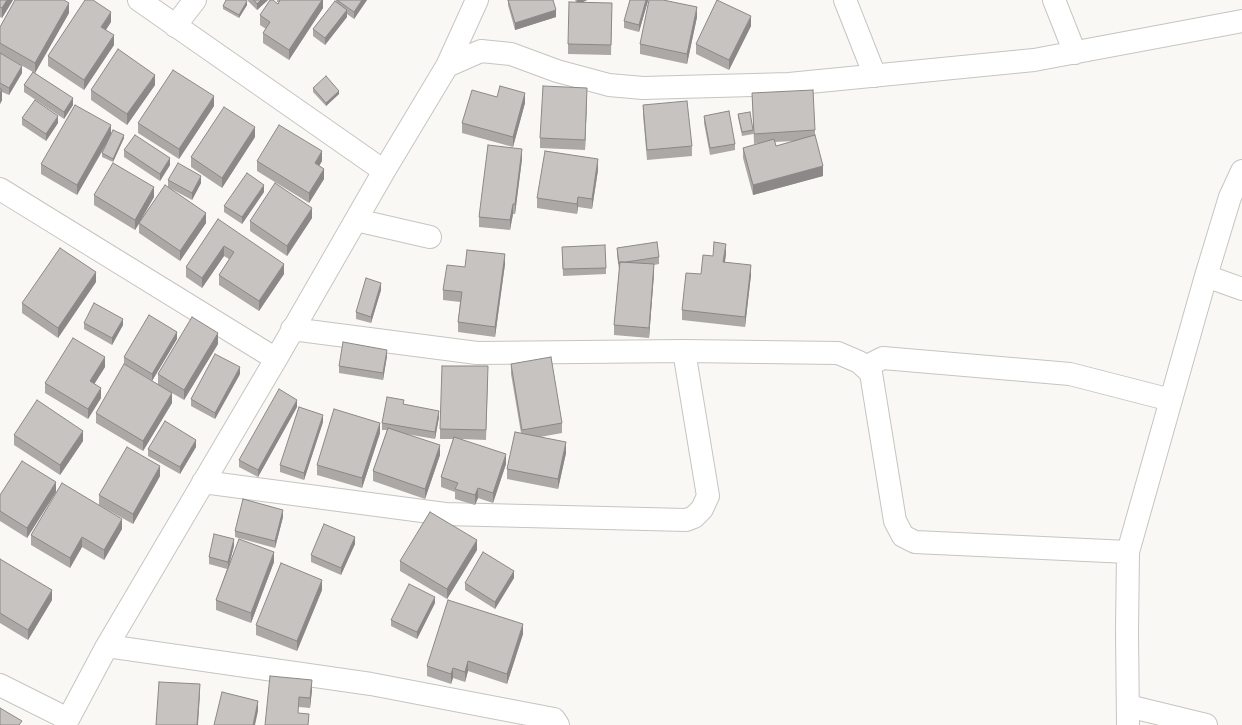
<!DOCTYPE html>
<html>
<head>
<meta charset="utf-8">
<style>
	body { margin:0 }
	canvas { display:block; background:#faf8f4 }
</style>
</head>
<body>
<canvas width="1242" height="725"></canvas>
<script>
const ctx = document.querySelector('canvas').getContext('2d');
ctx.lineJoin = 'round';
function shape(rows) {
  const path = new Path2D();
  for (const r of rows) {
    path.moveTo(r[0], r[1]);
    for (let i = 2; i < r.length; i += 2) path.lineTo(r[i], r[i + 1]);
  }
  return path;
}
function strokePath(path, color, width, dash) {
  ctx.strokeStyle = color;
  ctx.lineWidth = width;
  ctx.lineCap = dash ? 'butt' : 'round';
  ctx.setLineDash(dash || []);
  ctx.stroke(path);
}
function paint(path, color) {
  ctx.fillStyle = color;
  ctx.fill(path, 'evenodd');
}
const minor = shape([
	[139,0,384,171],
	[845,0,875,76],
	[1054,0,1075,53],
	[175,26,195,0],
	[447,66,477,0],
	[0,189,276,359],
	[356,220,430,237],
	[1206,276,1242,289],
	[292,329,477,353,684,351,838,353,859,362,871,373,895,521,903,536,915,542,1128,552],
	[865,367,883,358,1070,374,1171,400],
	[203,482,445,514,686,520,694,517,702,509,708,496,684,351],
	[107,646,371,684,554,719,558,725],
	[0,685,68,719],
	[1128,706,1206,725],
	[65,725,107,646,276,359,384,171,447,66,481,51,511,54,557,71,609,85,643,88,789,84,1034,60,1242,21],
	[1128,725,1127,631,1128,552,1206,276,1230,197,1242,171]
]);
strokePath(minor, '#c7c4c1', 24);
strokePath(minor, '#fff', 22);
paint(shape([
	[0,0,13,0,2,18,0,17],
	[247,0,268,0,257,10],
	[277,0,323,0,323,8,289,60,263,43,263,33,266,29,260,25,260,15,278,4,279,2,277,2],
	[336,0,367,0,354,19,347,14,347,17,325,45,313,36,313,29,336,2],
	[508,0,553,0,556,17,515,30,508,5],
	[575,0,587,0,583,2,612,13,611,55,568,54,568,44,576,2],
	[648,0,639,32,624,28,624,21],
	[247,5,239,18,223,9,223,6],
	[69,13,35,73,73,105,64,119,24,92,24,85,33,72,0,53,0,27],
	[697,17,687,64,640,54,640,44],
	[111,22,106,30,114,45,84,90,48,66,48,56],
	[751,26,729,70,696,54,696,44],
	[0,53,22,73,9,95,2,92,2,100,0,104],
	[155,85,127,125,91,100,91,90],
	[313,88,339,94,326,106,313,92],
	[752,93,815,130,815,135,823,176,753,195,743,158,743,148,760,143,754,144],
	[794,141,776,146,775,142],
	[497,97,525,103,513,147,462,133,462,123],
	[587,98,585,150,540,148,540,138],
	[643,105,692,146,692,156,647,160,643,115],
	[214,106,179,159,138,133,138,123],
	[738,114,753,130,753,134,742,136,738,117],
	[704,116,735,144,735,150,710,155,704,123],
	[22,118,58,123,46,141,22,125],
	[111,134,124,138,113,162,102,157,102,153,107,143,77,195,41,174,41,164],
	[255,137,222,188,191,167,191,157],
	[124,150,170,165,160,181,124,157],
	[522,159,515,214,513,214,510,230,479,227,479,217],
	[257,161,322,161,319,166,324,179,309,203,257,171],
	[598,170,592,209,578,207,577,214,537,208,537,198],
	[168,180,201,183,192,200,168,187],
	[264,192,242,224,224,212,224,206],
	[94,195,154,197,142,218,206,223,180,261,139,233,139,224,135,230,94,205],
	[312,218,287,256,250,231,250,221],
	[218,219,284,274,259,311,219,285,219,275,229,259,224,256,202,288,186,277,186,267],
	[562,247,606,268,606,274,563,276],
	[617,248,659,257,659,264,654,265,654,274,649,338,614,335,614,325,619,270,617,255],
	[726,254,725,262,751,275,745,327,682,320,682,310,713,256],
	[505,264,495,337,458,332,458,322,460,302,443,300,443,290,465,267],
	[96,282,58,338,22,313,22,303],
	[381,290,371,323,356,319,356,312],
	[84,323,123,325,112,345,84,329],
	[177,339,152,381,158,384,158,374,218,344,184,400,172,393,172,403,143,451,96,423,96,413,151,380,124,364,124,357],
	[387,356,383,380,339,373,339,366],
	[511,364,562,423,562,433,540,437,566,453,558,489,507,479,507,469,521,433,511,374],
	[105,367,94,384,101,398,88,419,45,393,45,383],
	[240,374,215,419,191,406,191,399],
	[488,376,486,440,461,439,506,464,493,503,478,498,475,505,455,499,455,492,441,487,441,477,453,439,440,439,440,429],
	[404,404,439,417,435,439,406,434,440,455,425,499,373,481,373,471,387,430,382,430,382,423],
	[297,407,258,477,239,467,239,460],
	[323,422,304,480,280,472,280,465],
	[380,433,362,488,317,475,317,465],
	[14,435,83,441,60,475,14,445],
	[196,447,180,474,148,456,148,449],
	[160,476,133,524,99,505,99,495],
	[56,492,27,538,0,521,0,495],
	[283,517,275,548,235,537,235,531],
	[122,529,104,560,82,547,70,568,31,545,31,535],
	[355,544,341,575,311,562,311,555],
	[234,546,229,564,274,562,251,623,216,610,216,600,227,569,209,564,209,557],
	[477,550,447,599,400,571,400,561],
	[0,559,52,600,28,640,0,623],
	[514,578,495,609,465,590,465,583],
	[322,590,297,651,256,635,256,625],
	[435,603,417,639,391,626,391,620],
	[523,634,507,684,468,671,465,682,453,678,451,684,427,676,427,666],
	[270,676,312,690,310,708,299,707]
]), '#aba8a6');
paint(shape([
	[7,0,13,0,2,18,2,8],
	[261,0,268,0,257,10,257,4],
	[322,0,323,0,323,8,289,60,289,50],
	[362,0,367,0,354,19,354,12],
	[577,0,587,0,577,5],
	[646,0,648,0,648,1,639,32,639,25],
	[247,1,247,5,239,18,239,15],
	[69,3,69,13,35,73,35,63],
	[697,7,697,17,687,64,687,54],
	[347,10,347,17,325,45,325,38],
	[556,10,556,17,515,30,515,23],
	[111,12,111,22,101,37,101,27],
	[751,16,751,26,729,70,729,60],
	[114,35,114,45,84,90,84,80],
	[22,66,22,73,9,95,9,88],
	[155,75,155,85,127,125,127,114],
	[587,88,587,98,585,150,585,140],
	[2,90,2,100,0,104,0,93],
	[339,91,339,94,326,106,326,103],
	[525,93,525,103,513,147,513,137],
	[214,96,214,106,179,159,179,149],
	[73,98,73,105,64,119,64,112],
	[58,116,58,123,46,141,46,134],
	[111,125,111,135,77,195,77,185],
	[255,127,255,137,222,188,222,178],
	[124,135,124,138,113,162,113,159],
	[522,149,522,159,515,214,515,204],
	[322,151,322,161,315,173,315,163],
	[170,158,170,165,160,181,160,174],
	[598,159,598,170,592,209,592,199],
	[823,166,823,176,753,195,753,185],
	[324,169,324,179,309,203,309,193],
	[201,176,201,183,192,200,192,193],
	[264,185,264,192,242,224,242,217],
	[154,187,154,197,135,230,135,220],
	[578,197,578,207,577,214,577,204],
	[513,204,513,214,510,230,510,220],
	[312,208,312,218,287,256,287,246],
	[206,213,206,223,180,261,180,251],
	[726,244,726,254,723,272,723,262],
	[224,246,224,256,202,288,202,278],
	[505,254,505,264,495,337,495,327],
	[284,264,284,274,259,311,259,301],
	[654,264,654,274,649,338,649,328],
	[751,265,751,275,745,327,745,317],
	[96,272,96,282,58,338,58,328],
	[381,283,381,290,371,323,371,317],
	[123,319,123,325,112,345,112,338],
	[177,332,177,339,152,381,152,374],
	[218,333,218,344,184,400,184,390],
	[387,350,387,356,383,380,383,373],
	[105,357,105,367,90,391,90,381],
	[240,367,240,374,215,419,215,413],
	[101,388,101,398,88,419,88,409],
	[172,393,172,403,143,451,143,441],
	[297,400,297,407,258,477,258,470],
	[439,411,439,417,435,439,435,432],
	[323,415,323,422,304,480,304,473],
	[380,423,380,433,362,488,362,478],
	[83,431,83,441,60,475,60,465],
	[196,440,196,447,180,474,180,467],
	[566,442,566,453,558,489,558,479],
	[440,445,440,455,425,499,425,489],
	[506,454,506,464,493,503,493,493],
	[160,466,160,476,133,524,133,514],
	[56,482,56,492,27,538,27,528],
	[478,488,478,498,475,505,475,495],
	[283,510,283,517,275,548,275,541],
	[122,519,122,529,104,560,104,550],
	[82,537,82,547,70,568,70,558],
	[355,537,355,544,341,575,341,568],
	[234,539,234,546,228,569,228,562],
	[477,540,477,550,447,599,447,589],
	[274,552,274,562,251,623,251,613],
	[514,571,514,578,495,609,495,602],
	[322,580,322,590,297,651,297,641],
	[52,590,52,600,28,640,28,630],
	[435,597,435,603,417,639,417,632],
	[523,624,523,634,507,684,507,674],
	[468,661,468,671,465,682,465,672],
	[453,668,453,678,451,684,451,674],
	[312,680,312,690,310,708,310,698],
	[200,684,200,694,198,725,197,725],
	[258,701,258,711,255,725,253,725]
]), '#8b8887');
const building = shape([
	[0,0,7,0,2,8,0,7,0,0],
	[15,0,64,0,69,3,35,63,0,43,0,27,15,0],
	[85,0,93,0,111,12,101,27,114,35,84,80,48,56,85,0],
	[226,0,245,0,247,1,239,15,223,6,226,0],
	[254,0,261,0,257,4,254,0],
	[270,0,273,0,278,4,280,0,322,0,289,50,263,33,270,22,260,15,270,0],
	[337,0,362,0,354,12,337,0],
	[508,0,553,0,556,10,515,23,508,0],
	[630,0,646,0,639,25,624,21,630,0],
	[649,0,663,0,697,7,687,54,640,44,649,0],
	[717,0,751,16,729,60,696,44,717,0],
	[335,1,347,10,325,38,313,29,335,1],
	[569,2,612,3,611,45,568,44,569,2],
	[118,49,155,75,127,114,91,90,118,49],
	[0,53,22,66,9,88,0,83,0,53],
	[173,70,214,96,179,149,138,123,173,70],
	[33,72,73,98,64,112,24,85,33,72],
	[326,76,339,91,326,103,313,88,326,76],
	[500,86,525,93,513,137,462,123,472,90,497,97,500,86],
	[543,86,587,88,585,140,540,138,543,86],
	[0,88,2,90,0,93,0,88],
	[813,90,815,130,754,134,752,93,813,90],
	[35,100,58,116,46,134,22,118,35,100],
	[687,101,692,146,647,150,643,105,687,101],
	[75,105,111,125,77,185,41,164,75,105],
	[224,107,255,127,222,178,191,157,224,107],
	[729,111,735,144,710,148,704,116,729,111],
	[750,112,753,130,742,132,738,114,750,112],
	[279,125,322,151,315,163,324,169,309,193,257,161,279,125],
	[113,130,124,135,113,159,102,153,113,130],
	[135,135,170,158,160,174,124,150,135,135],
	[815,135,823,166,753,185,743,148,774,139,776,146,815,135],
	[488,145,522,149,515,204,513,204,510,220,479,217,488,145],
	[545,151,598,159,592,199,578,197,577,204,537,198,545,151],
	[113,163,154,187,135,220,94,195,113,163],
	[178,163,201,176,192,193,168,180,178,163],
	[247,173,264,185,242,217,224,206,247,173],
	[275,183,312,208,287,246,250,221,275,183],
	[165,185,206,213,180,251,139,223,165,185],
	[218,219,284,264,259,301,219,275,234,252,224,246,202,278,186,267,218,219],
	[657,242,659,257,626,262,620,262,619,264,617,248,657,242],
	[714,242,726,244,723,262,751,265,745,317,682,310,686,273,701,274,703,255,713,256,714,242],
	[605,245,606,268,563,269,562,247,605,245],
	[60,248,96,272,58,328,22,303,60,248],
	[467,250,505,254,495,327,458,322,462,292,443,290,447,265,465,267,467,250],
	[620,262,654,264,649,328,614,325,620,262],
	[366,278,381,283,371,317,356,312,366,278],
	[94,303,123,319,112,338,84,323,94,303],
	[149,315,177,332,152,374,124,357,149,315],
	[192,317,218,333,184,390,158,374,192,317],
	[73,338,105,357,90,381,101,388,88,409,45,383,73,338],
	[343,342,387,350,383,373,339,366,343,342],
	[215,354,240,367,215,413,191,399,215,354],
	[551,357,562,423,522,430,511,364,551,357],
	[124,364,172,393,143,441,96,413,124,364],
	[442,366,488,366,486,430,440,429,442,366],
	[279,389,297,400,258,470,239,460,279,389],
	[387,397,404,400,403,404,439,411,435,432,382,423,387,397],
	[37,400,83,431,60,465,14,435,37,400],
	[299,407,323,415,304,473,280,465,299,407],
	[334,409,380,423,362,478,317,465,334,409],
	[165,421,196,440,180,467,148,449,165,421],
	[388,428,440,445,425,489,373,471,388,428],
	[515,432,566,442,558,479,507,469,515,432],
	[454,437,506,454,493,493,478,488,475,495,455,489,458,483,441,477,454,437],
	[127,447,160,466,133,514,99,495,127,447],
	[22,461,56,482,27,528,0,511,0,495,22,461],
	[62,483,122,519,104,550,82,537,70,558,31,535,62,483],
	[243,499,283,510,275,541,235,531,243,499],
	[430,512,477,540,447,589,400,561,430,512],
	[324,524,355,537,341,568,311,555,324,524],
	[214,534,234,539,228,562,209,557,214,534],
	[239,539,274,552,251,613,216,600,239,539],
	[483,552,514,571,495,602,465,583,483,552],
	[0,559,52,590,28,630,0,613,0,559],
	[281,563,322,580,297,641,256,625,281,563],
	[409,584,435,597,417,632,391,620,409,584],
	[448,600,523,624,507,674,468,661,465,672,453,668,451,674,427,666,448,600],
	[270,676,312,680,310,698,299,697,298,713,309,714,308,725,265,725,270,676],
	[159,682,200,684,197,725,156,725,159,682],
	[222,692,258,701,253,725,214,725,222,692],
	[0,708,22,721,19,725,0,725,0,708]
]);
paint(building, '#c7c3c1');
strokePath(building, '#8b8887', 1);
</script>
</body>
</html>
